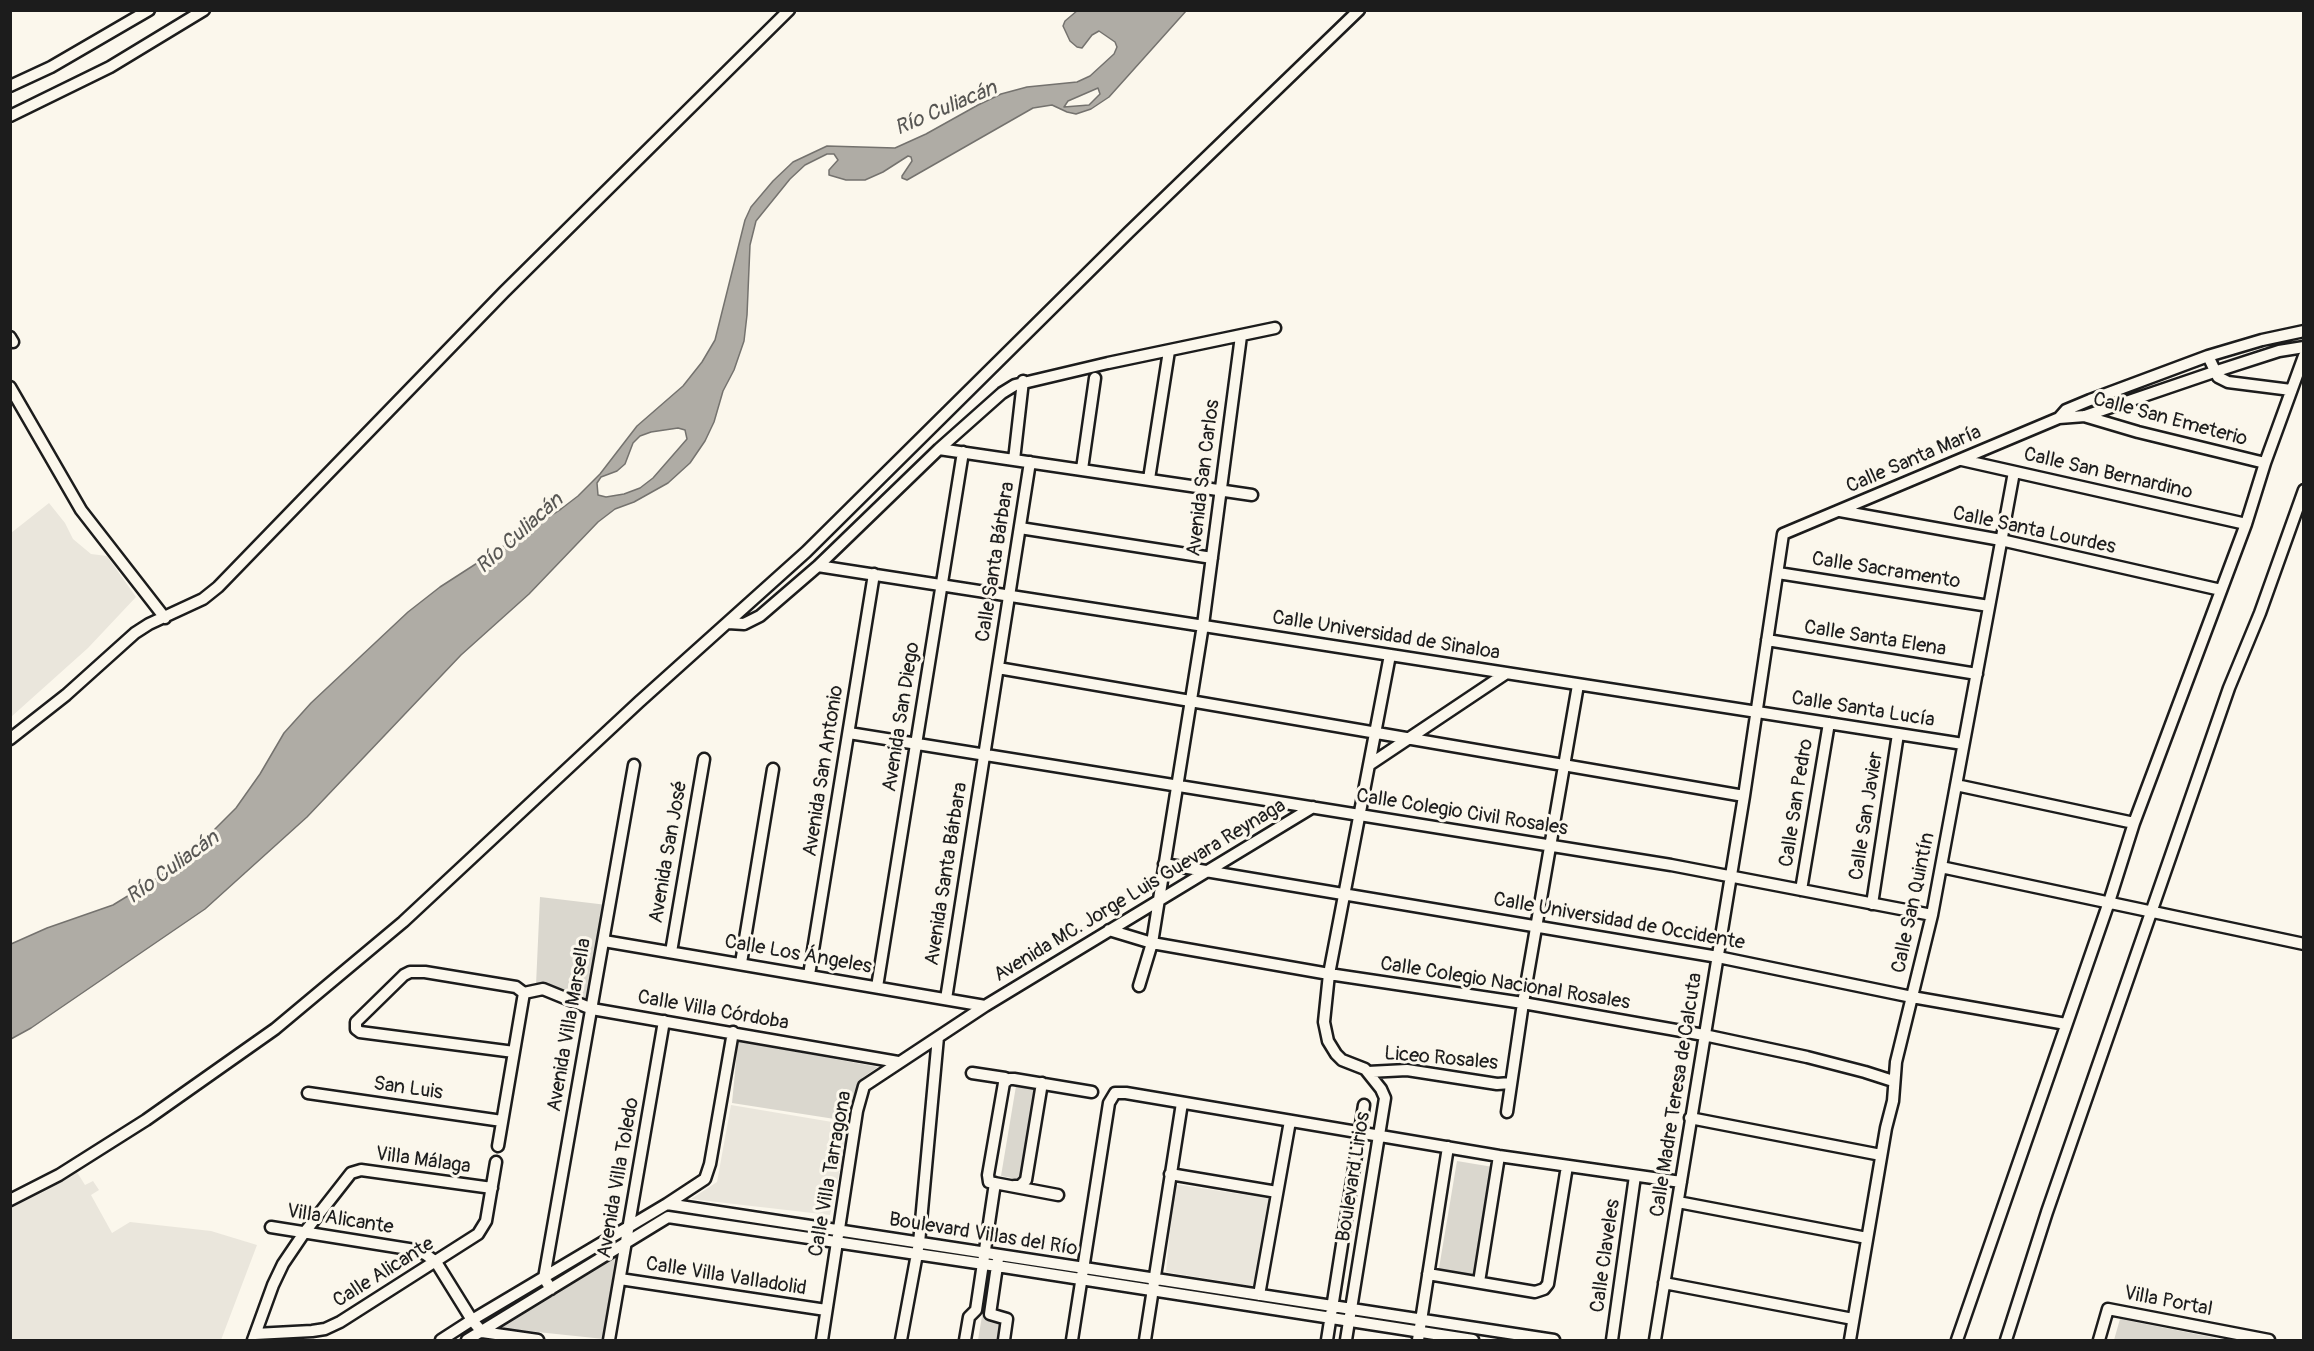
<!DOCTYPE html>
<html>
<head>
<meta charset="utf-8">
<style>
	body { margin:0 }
	#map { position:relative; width:2314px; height:1351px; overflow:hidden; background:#fbf7ec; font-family:Pangolin,sans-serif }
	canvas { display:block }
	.frame { position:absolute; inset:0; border:12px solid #1c1c1c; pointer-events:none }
</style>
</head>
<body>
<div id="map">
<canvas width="2314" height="1351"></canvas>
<div class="frame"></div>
</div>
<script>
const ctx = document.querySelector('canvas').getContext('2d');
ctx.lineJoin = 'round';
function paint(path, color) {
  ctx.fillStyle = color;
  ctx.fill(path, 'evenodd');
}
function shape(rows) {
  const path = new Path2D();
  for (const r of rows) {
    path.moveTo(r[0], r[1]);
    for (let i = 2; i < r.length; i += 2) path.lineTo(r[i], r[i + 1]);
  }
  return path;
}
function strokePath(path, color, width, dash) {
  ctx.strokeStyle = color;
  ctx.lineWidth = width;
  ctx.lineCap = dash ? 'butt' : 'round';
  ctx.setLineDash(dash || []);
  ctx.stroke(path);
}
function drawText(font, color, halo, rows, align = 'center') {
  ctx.font = font + ' Pangolin,sans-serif';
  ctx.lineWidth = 6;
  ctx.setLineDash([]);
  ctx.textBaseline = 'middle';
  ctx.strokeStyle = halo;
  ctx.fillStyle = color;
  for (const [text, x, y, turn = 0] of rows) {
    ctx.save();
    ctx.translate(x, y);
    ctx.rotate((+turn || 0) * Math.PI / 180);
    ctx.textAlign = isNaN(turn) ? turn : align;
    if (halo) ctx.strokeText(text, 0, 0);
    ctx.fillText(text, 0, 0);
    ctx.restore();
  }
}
paint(shape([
	[49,503,65,523,73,539,91,554,107,556,136,597,88,648,11,717,11,533],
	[731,1105,850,1125,830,1215,691,1199,717,1182],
	[75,1169,85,1185,93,1181,99,1190,91,1195,112,1233,130,1222,211,1231,257,1245,221,1340,11,1340,10,1206],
	[1174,1184,1273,1199,1253,1286,1166,1272]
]), '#eae6dc');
paint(shape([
	[540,897,607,905,590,1005,536,985],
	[738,1041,878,1067,862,1078,854,1122,732,1103],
	[1016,1086,1038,1090,1023,1180,1001,1176],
	[1457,1161,1493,1167,1475,1280,1438,1274],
	[615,1258,604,1339,499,1328],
	[982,1316,1007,1320,1003,1340,978,1340],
	[2120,1319,2216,1338,2216,1340,2114,1340]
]), '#dad7ce');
const water = shape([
	[1078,10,1186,11,1109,97,1091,109,1076,114,1067,112,1052,105,1033,108,907,180,902,178,902,176,912,161,911,157,908,156,883,172,865,180,846,180,829,175,829,170,838,160,834,154,827,154,805,165,790,179,756,221,750,245,747,315,744,341,734,370,723,391,714,422,705,441,690,463,668,483,634,502,615,509,598,522,529,594,461,655,307,817,205,909,31,1028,11,1039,11,944,47,928,113,905,162,875,214,830,236,808,260,774,284,733,311,703,408,612,440,587,561,509,578,496,600,474,637,426,683,386,702,362,715,340,745,220,751,207,773,181,793,162,827,146,895,148,926,134,978,105,1001,94,1027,87,1077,82,1090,76,1114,54,1117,47,1115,42,1099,31,1092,35,1082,48,1077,47,1070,41,1063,26,1065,21,1078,10],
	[1098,88,1100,94,1089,105,1064,107,1068,101,1098,88],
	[678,428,685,430,687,439,653,478,640,488,624,494,606,497,598,495,597,483,601,477,617,471,625,464,633,443,640,436,651,432,678,428]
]);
paint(water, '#afaca5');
strokePath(water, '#74726e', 1.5);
const minor = shape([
	[10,86,51,67,149,10],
	[10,116,110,67,204,10],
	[10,337,13,342],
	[2208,356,2218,377,2228,382,2291,390],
	[10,387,81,510,165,618],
	[2084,416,2138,432,2265,463],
	[2059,418,2066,410,2090,400,2208,356,2262,340,2304,331],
	[939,449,1252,495],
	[1014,460,1023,381],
	[1962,460,2246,524],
	[1082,469,1095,378],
	[1149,479,1169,351],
	[1840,511,2001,540,2221,590],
	[1020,528,1212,558],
	[818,566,1963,744],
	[1778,573,1989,606],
	[728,623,744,624,760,616,818,566,939,449,1002,393,1015,385,1108,363,1275,328],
	[1767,640,1977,674],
	[998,668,1744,796],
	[849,733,1671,865,1932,915],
	[10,739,66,695,135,633,149,624,203,599,218,587,504,292,789,10],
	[1369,765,1505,674],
	[1956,785,2134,823],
	[1164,864,1718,957,1912,997,2066,1024],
	[1941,867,2304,944],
	[1801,890,1829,723],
	[1872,904,1898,734],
	[1109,930,1152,943,1329,974,1523,1003,1704,1035,1807,1057,1865,1072,1893,1081],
	[604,941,985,1006],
	[671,952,704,759],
	[741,963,773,769],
	[809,975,874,574],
	[1139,986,1152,943,1203,625,1241,336],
	[877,987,963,452],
	[524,993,543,989,592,1009,898,1062],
	[946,999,1030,462],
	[514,1052,360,1032,356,1029,356,1022,404,975,410,972,425,972,516,987,524,993],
	[1368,1072,1407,1070,1497,1084,1511,1083],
	[972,1073,1005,1078,1007,1080],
	[308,1093,502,1121],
	[1507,1112,1523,1003,1578,685],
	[1690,1118,1881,1155],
	[498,1146,524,993],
	[1170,1174,1277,1192],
	[1014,1186,1020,1186,1026,1180,1042,1083],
	[1058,1195,989,1182,988,1175,1004,1083,1009,1079,1014,1079,1092,1092],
	[10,1200,59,1175,146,1120,275,1029,403,922,639,702,806,552,1129,232,1359,10],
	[1678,1202,1867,1238],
	[667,1204,1554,1340],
	[271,1227,415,1250,425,1254,436,1262,472,1320,482,1332,538,1340],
	[998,1259,990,1314,1007,1319,1004,1340],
	[1428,1274,1535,1292,1544,1289,1548,1284,1567,1166],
	[620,1279,826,1310],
	[1479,1282,1499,1156],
	[1664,1283,1853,1319],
	[551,1289,544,1278,634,765],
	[1259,1295,1290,1121],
	[255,1334,312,1331,325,1329,340,1322,478,1234,486,1221,496,1162],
	[253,1340,273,1285,283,1264,304,1233,351,1173,361,1170,492,1188],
	[441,1340,472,1320,667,1204,705,1179,710,1164,733,1032],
	[467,1340,668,1217,997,1266,1473,1340],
	[609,1340,664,1021],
	[822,1340,857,1111,864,1086,985,1006,1313,807],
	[901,1340,919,1243,938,1037],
	[965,1340,969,1317,976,1310,995,1183],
	[1072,1340,1109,1103,1115,1093,1126,1093,1499,1156,1681,1182],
	[1145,1340,1182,1103],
	[1327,1340,1364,1105],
	[1346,1340,1385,1098,1381,1089,1365,1069,1342,1060,1336,1054,1328,1041,1324,1022,1329,974,1390,655],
	[1418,1340,1448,1147],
	[1612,1340,1635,1176],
	[1655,1340,1744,796,1783,534,2059,418,2085,416,2214,372,2279,351,2304,347],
	[1850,1340,1886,1128,1893,1101,1896,1062,1932,915,2014,472],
	[1957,1340,2109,902,2134,823,2246,524,2265,463,2304,356],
	[2006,1340,2047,1212,2229,688,2260,613,2304,490],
	[2099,1340,2108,1309,2269,1340]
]);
strokePath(minor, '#1c1c1c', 15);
strokePath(minor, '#fbf7ec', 10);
drawText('20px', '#1c1c1c', '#fbf7ec', [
	["Calle San Emeterio",2170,420,15],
	["Calle Santa María",1914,460,-23],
	["Calle San Bernardino",2108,474,13],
	["Avenida San Carlos",1204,478,-83],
	["Calle Santa Lourdes",2034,531,12],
	["Calle Santa Bárbara",996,562,-81],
	["Calle Sacramento",1886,571,9],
	["Calle Universidad de Sinaloa",1386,636,9],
	["Calle Santa Elena",1875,639,9],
	["Calle Santa Lucía",1863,710,9],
	["Avenida San Diego",902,717,-81],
	["Avenida San Antonio",824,771,-81],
	["Calle San Pedro",1797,803,-81],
	["Calle Colegio Civil Rosales",1462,813,9],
	["Calle San Javier",1867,816,-81],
	["Avenida San José",669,852,-80],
	["Avenida Santa Bárbara",947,874,-81],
	["Avenida MC. Jorge Luis Guevara Reynaga",1140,891,-31],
	["Calle San Quintín",1914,903,-78],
	["Calle Universidad de Occidente",1619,922,10],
	["Calle Los Ángeles",798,955,10],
	["Calle Colegio Nacional Rosales",1505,984,9],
	["Calle Villa Córdoba",713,1011,10],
	["Avenida Villa Marsella",570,1025,-80],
	["Liceo Rosales",1441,1059,5],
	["San Luis",408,1089,8],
	["Calle Madre Teresa de Calcuta",1677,1095,-81],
	["Villa Málaga",423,1161,8],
	["Calle Villa Tarragona",831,1174,-80],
	["Boulevard Lirios",1354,1177,-81],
	["Avenida Villa Toledo",619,1178,-80],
	["Villa Alicante",340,1220,9],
	["Boulevard Villas del Río",983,1235,9],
	["Calle Claveles",1606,1256,-82],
	["Calle Alicante",384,1273,-32],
	["Calle Villa Valladolid",726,1277,9],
	["Villa Portal",2168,1302,11]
]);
drawText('italic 21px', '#575653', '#fbf7ec', [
	["Río Culiacán",946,109,-23],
	["Río Culiacán",520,534,-42],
	["Río Culiacán",173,868,-36]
]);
</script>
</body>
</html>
